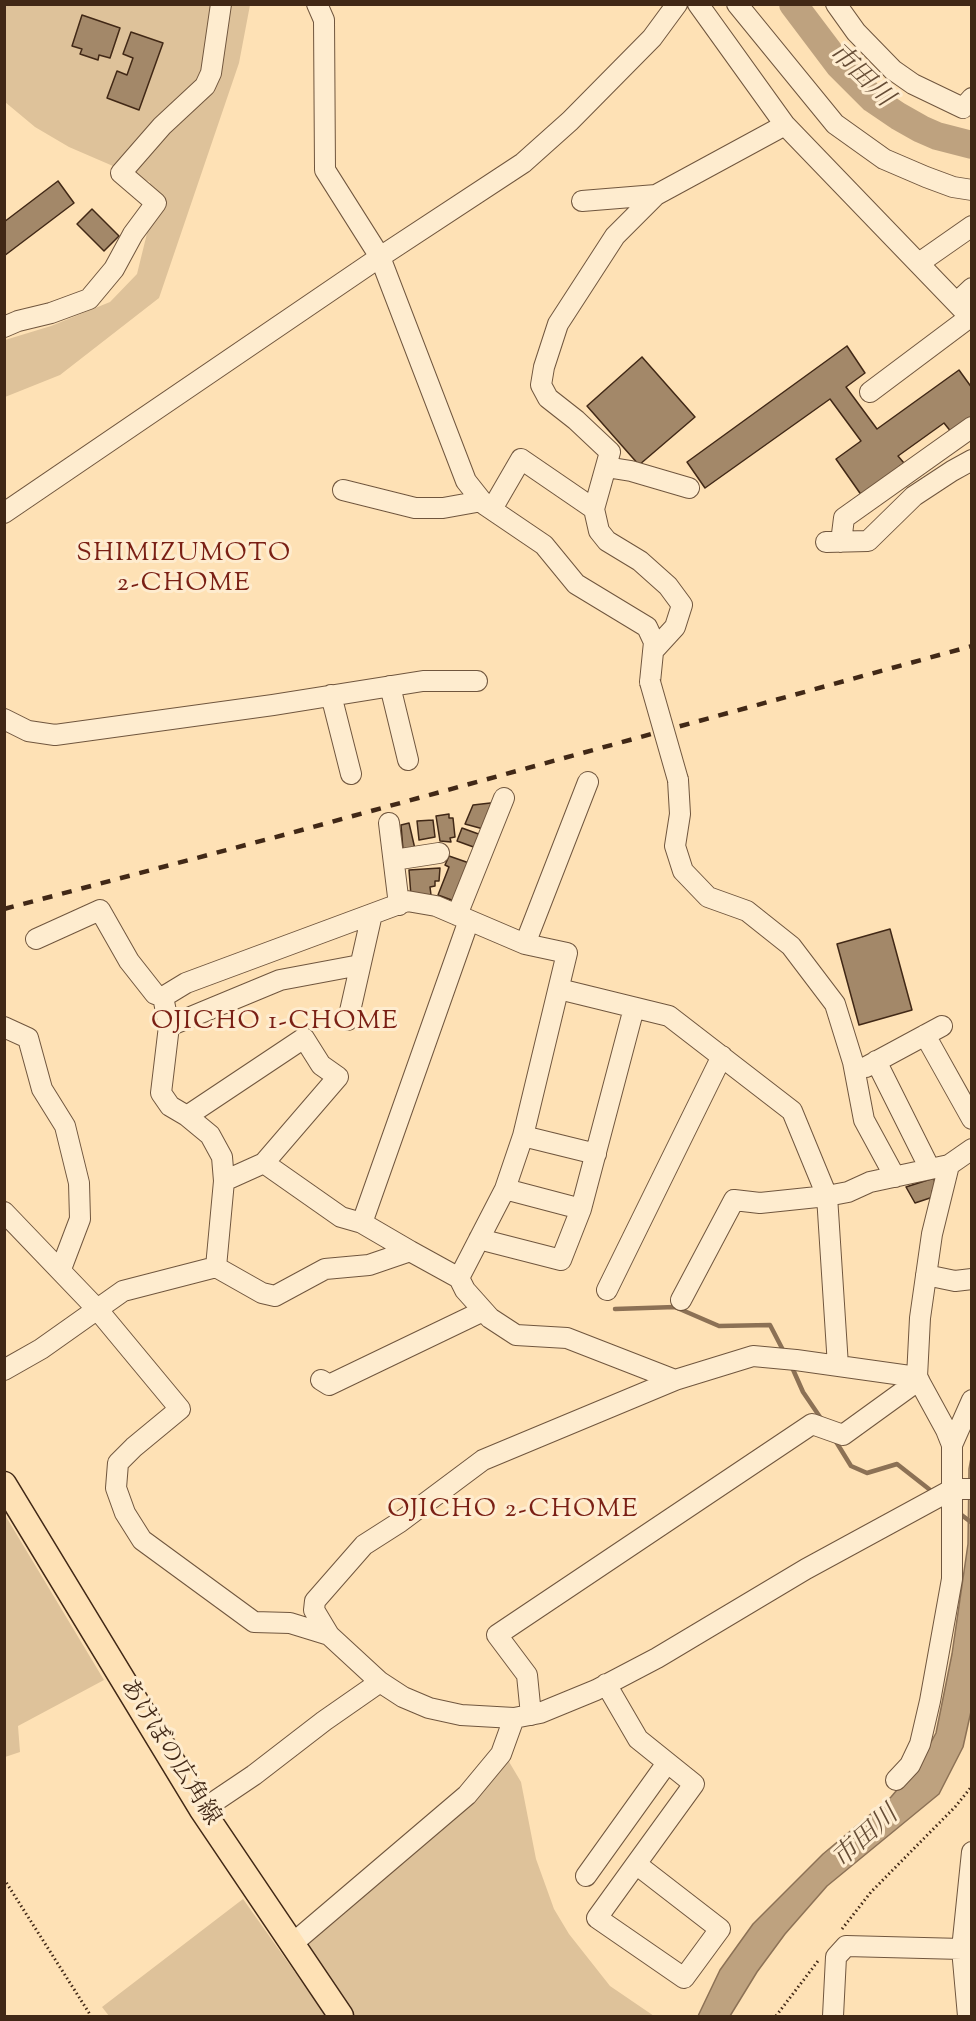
<!DOCTYPE html>
<html>
<head>
<meta charset="utf-8">
<style>
	body { margin:0 }
	#map { position:relative; width:976px; height:2021px; overflow:hidden; background:#fee1b5; font-family:"Sorts Mill Goudy",serif }
	canvas { display:block }
	.frame { position:absolute; inset:0; border:6px solid #412816; pointer-events:none }
</style>
</head>
<body>
<div id="map">
<canvas width="976" height="2021"></canvas>
<div class="frame"></div>
</div>
<script>
const ctx = document.querySelector('canvas').getContext('2d');
ctx.lineJoin = 'round';
function paint(path, color) {
  ctx.fillStyle = color;
  ctx.fill(path, 'evenodd');
}
function shape(rows) {
  const path = new Path2D();
  for (const r of rows) {
    path.moveTo(r[0], r[1]);
    for (let i = 2; i < r.length; i += 2) path.lineTo(r[i], r[i + 1]);
  }
  return path;
}
function strokePath(path, color, width, dash) {
  ctx.strokeStyle = color;
  ctx.lineWidth = width;
  ctx.lineCap = dash ? 'butt' : 'round';
  ctx.setLineDash(dash || []);
  ctx.stroke(path);
}
function drawText(font, color, halo, rows, align = 'center') {
  ctx.font = font + ' "Sorts Mill Goudy","Noto Serif JP",serif';
  ctx.lineWidth = 6;
  ctx.setLineDash([]);
  ctx.textBaseline = 'middle';
  ctx.strokeStyle = halo;
  ctx.fillStyle = color;
  for (const [text, x, y, turn = 0] of rows) {
    ctx.save();
    ctx.translate(x, y);
    ctx.rotate((+turn || 0) * Math.PI / 180);
    ctx.textAlign = isNaN(turn) ? turn : align;
    if (halo) ctx.strokeText(text, 0, 0);
    ctx.fillText(text, 0, 0);
    ctx.restore();
  }
}
paint(shape([
	[5,5,250,5,239,63,159,298,60,375,5,397,5,340,51,326,110,302,137,274,151,217,150,182,69,147,35,127,5,102],
	[5,1515,104,1680,18,1726,20,1752,5,1757],
	[505,1755,521,1782,536,1859,554,1909,569,1934,610,1986,654,2016,351,2016,308,1944,338,1912],
	[243,1899,326,2016,109,2016,102,2007]
]), '#dec29a');
const water = shape([
	[971,1458,972,1707,963,1747,939,1794,827,1886,785,1934,757,1972,730,2016,698,2016,720,1970,753,1924,823,1854,891,1797,919,1764,936,1733,952,1654,968,1544,969,1469,971,1458]
]);
paint(water, '#bea27f');
strokePath(water, '#8c7155', 1.5);
strokePath(shape([
	[615,1309,675,1307,719,1326,770,1325,784,1352],
	[791,1365,803,1392,822,1420],
	[835,1440,851,1466,867,1473,897,1464,934,1493],
	[959,1513,972,1523]
]), '#8c7155', 4.5);
strokePath(shape([
	[793,4,839,65,873,99,898,116,921,129,937,136,972,145]
]), '#bea27f', 28);
const building = shape([
	[82,15,120,28,110,58,99,55,98,60,80,54,82,49,72,46,82,15],
	[131,32,163,43,139,110,107,98,117,71,127,75,133,58,123,54,131,32],
	[58,181,74,203,4,256,4,222,58,181],
	[92,209,119,236,104,251,77,224,92,209],
	[847,346,865,373,846,387,877,429,959,370,972,388,972,420,952,433,944,423,898,456,904,463,862,496,836,459,861,441,830,399,705,488,687,462,847,346],
	[642,357,695,417,639,465,587,406,642,357],
	[499,802,487,830,465,824,473,805,499,802],
	[449,814,449,818,453,818,455,837,450,838,451,842,440,841,436,816,449,814],
	[433,820,435,837,419,840,417,821,433,820],
	[409,823,415,849,403,850,401,825,409,823],
	[462,828,484,836,479,849,457,841,462,828],
	[449,856,472,864,457,902,438,895,449,867,445,865,449,856],
	[440,868,439,881,435,881,435,886,430,887,431,895,411,896,409,870,440,868],
	[890,929,912,1010,859,1025,837,944,890,929],
	[934,1178,936,1189,932,1191,933,1197,915,1203,906,1187,934,1178]
]);
paint(building, '#a38869');
strokePath(building, '#412816', 1.5);
const minor = shape([
	[317,4,324,20,325,170,380,257,466,481,485,505,544,545,576,584,647,627,654,642,650,682],
	[698,4,785,125,972,319],
	[737,4,835,124,884,159,926,177,953,187,972,190],
	[836,4,856,32,893,70,913,84,963,108,972,98],
	[582,201,656,195],
	[919,263,972,226],
	[957,302,972,288],
	[4,327,18,321,51,313,89,299,114,269,133,234,156,203,121,173,162,126,205,86,211,73,221,4],
	[870,392,970,317],
	[606,467,631,471,689,488],
	[343,490,415,508,443,508,482,501],
	[492,509,521,459,594,509,610,452,576,420,548,398,541,385,544,367,558,324,615,236,656,195,785,125],
	[594,509,599,531,607,541,640,561,668,586,682,605,675,627,653,651],
	[4,513,380,257,523,163,570,121,652,38,677,4],
	[826,542,868,541,914,496,952,471,972,460],
	[841,542,844,518,972,427],
	[390,686,408,760],
	[331,695,351,774],
	[4,719,28,731,55,735,273,705,423,681,477,681],
	[678,780,680,814,675,846,683,871,708,897,747,911,791,946,835,1004,853,1062,864,1120,895,1177],
	[389,823,399,905],
	[394,860,439,853],
	[457,915,504,798],
	[36,939,100,910,129,961,155,994,163,997],
	[525,944,588,782],
	[559,989,669,1016,792,1111,827,1196,838,1366],
	[163,997,186,983,407,901,436,906,525,944,567,953,523,1136,505,1189,459,1278],
	[163,997,169,1026,161,1093,170,1106,187,1116,210,1135,222,1157,224,1181,216,1267],
	[348,1020,372,914],
	[169,1026,280,980,360,965],
	[4,1027,28,1038,42,1089,65,1126,79,1183,80,1219,61,1269],
	[925,1035,972,1119],
	[876,1061,930,1169],
	[866,1067,942,1026],
	[187,1116,304,1038,321,1065,338,1077,264,1163,224,1181],
	[523,1136,596,1154],
	[264,1163,341,1217,362,1223,410,1251],
	[505,1189,581,1209,634,1008],
	[4,1212,97,1309,180,1409,134,1447,118,1463,116,1488,125,1513,142,1540,254,1622,290,1623,329,1635],
	[362,1223,469,920],
	[479,1239,561,1260,581,1209],
	[926,1275,955,1281,972,1279],
	[607,1290,722,1056],
	[681,1300,734,1200,760,1203,827,1196,848,1192,870,1182,949,1165,972,1149],
	[4,1370,41,1349,123,1291,216,1267,262,1293,275,1296,325,1269,369,1265,410,1251,459,1278,465,1290,490,1318,516,1335,567,1338,675,1380],
	[917,1377,796,1360,753,1356,675,1380,483,1460,400,1522,364,1545,315,1601,314,1610,329,1635,380,1682,403,1697,429,1708,461,1715,514,1718,540,1713,596,1690,657,1658,806,1569,953,1489,972,1489],
	[321,1380,329,1385,483,1311],
	[952,1445,972,1400],
	[606,1684,638,1739,694,1784,636,1864,597,1918,684,1978,720,1929,636,1864],
	[531,1715,527,1675,497,1635,812,1424,843,1435,919,1380],
	[896,1780,910,1765,920,1744,930,1701,952,1579,952,1445,946,1430,917,1377,920,1318,932,1234,949,1165],
	[202,1810,254,1775,324,1721,380,1682],
	[586,1876,667,1763],
	[292,1944,467,1795,501,1754,514,1718],
	[833,2016,836,1957,846,1946,962,1949],
	[968,2016,962,1949,972,1852]
]);
const major = shape([
	[4,1484,202,1810,341,2016]
]);
strokePath(minor, '#70563e', 22);
strokePath(major, '#412816', 27);
strokePath(shape([
	[4,1879,91,2016],
	[842,1929,871,1892,955,1807,972,1786],
	[776,2016,818,1961]
]), '#412816', 3, [1.5, 3]);
strokePath(minor, '#feeccf', 20);
strokePath(major, '#fee1b5', 24);
strokePath(shape([
	[4,909,291,833,972,646]
]), '#412816', 4.5, [10, 10]);
const minorBridge = shape([
	[650,682,678,780]
]);
strokePath(minorBridge, '#70563e', 22, []);
strokePath(minorBridge, '#feeccf', 20);
drawText('24px', '#412816', '#feeccf', [
	["あけぼの広角線",168,1753,58]
]);
drawText('italic 26px', '#664d36', '#feeccf', [
	["市田川",859,77,44],
	["市田川",867,1839,-42]
]);
ctx.letterSpacing = '1.5px';
drawText('26px', '#7a1f14', '#feeccf', [
	["SHIMIZUMOTO",184,556],
	["2-CHOME",184,586],
	["OJICHO 1-CHOME",275,1024],
	["OJICHO 2-CHOME",513,1512]
]);
ctx.letterSpacing = '0px';
</script>
</body>
</html>
